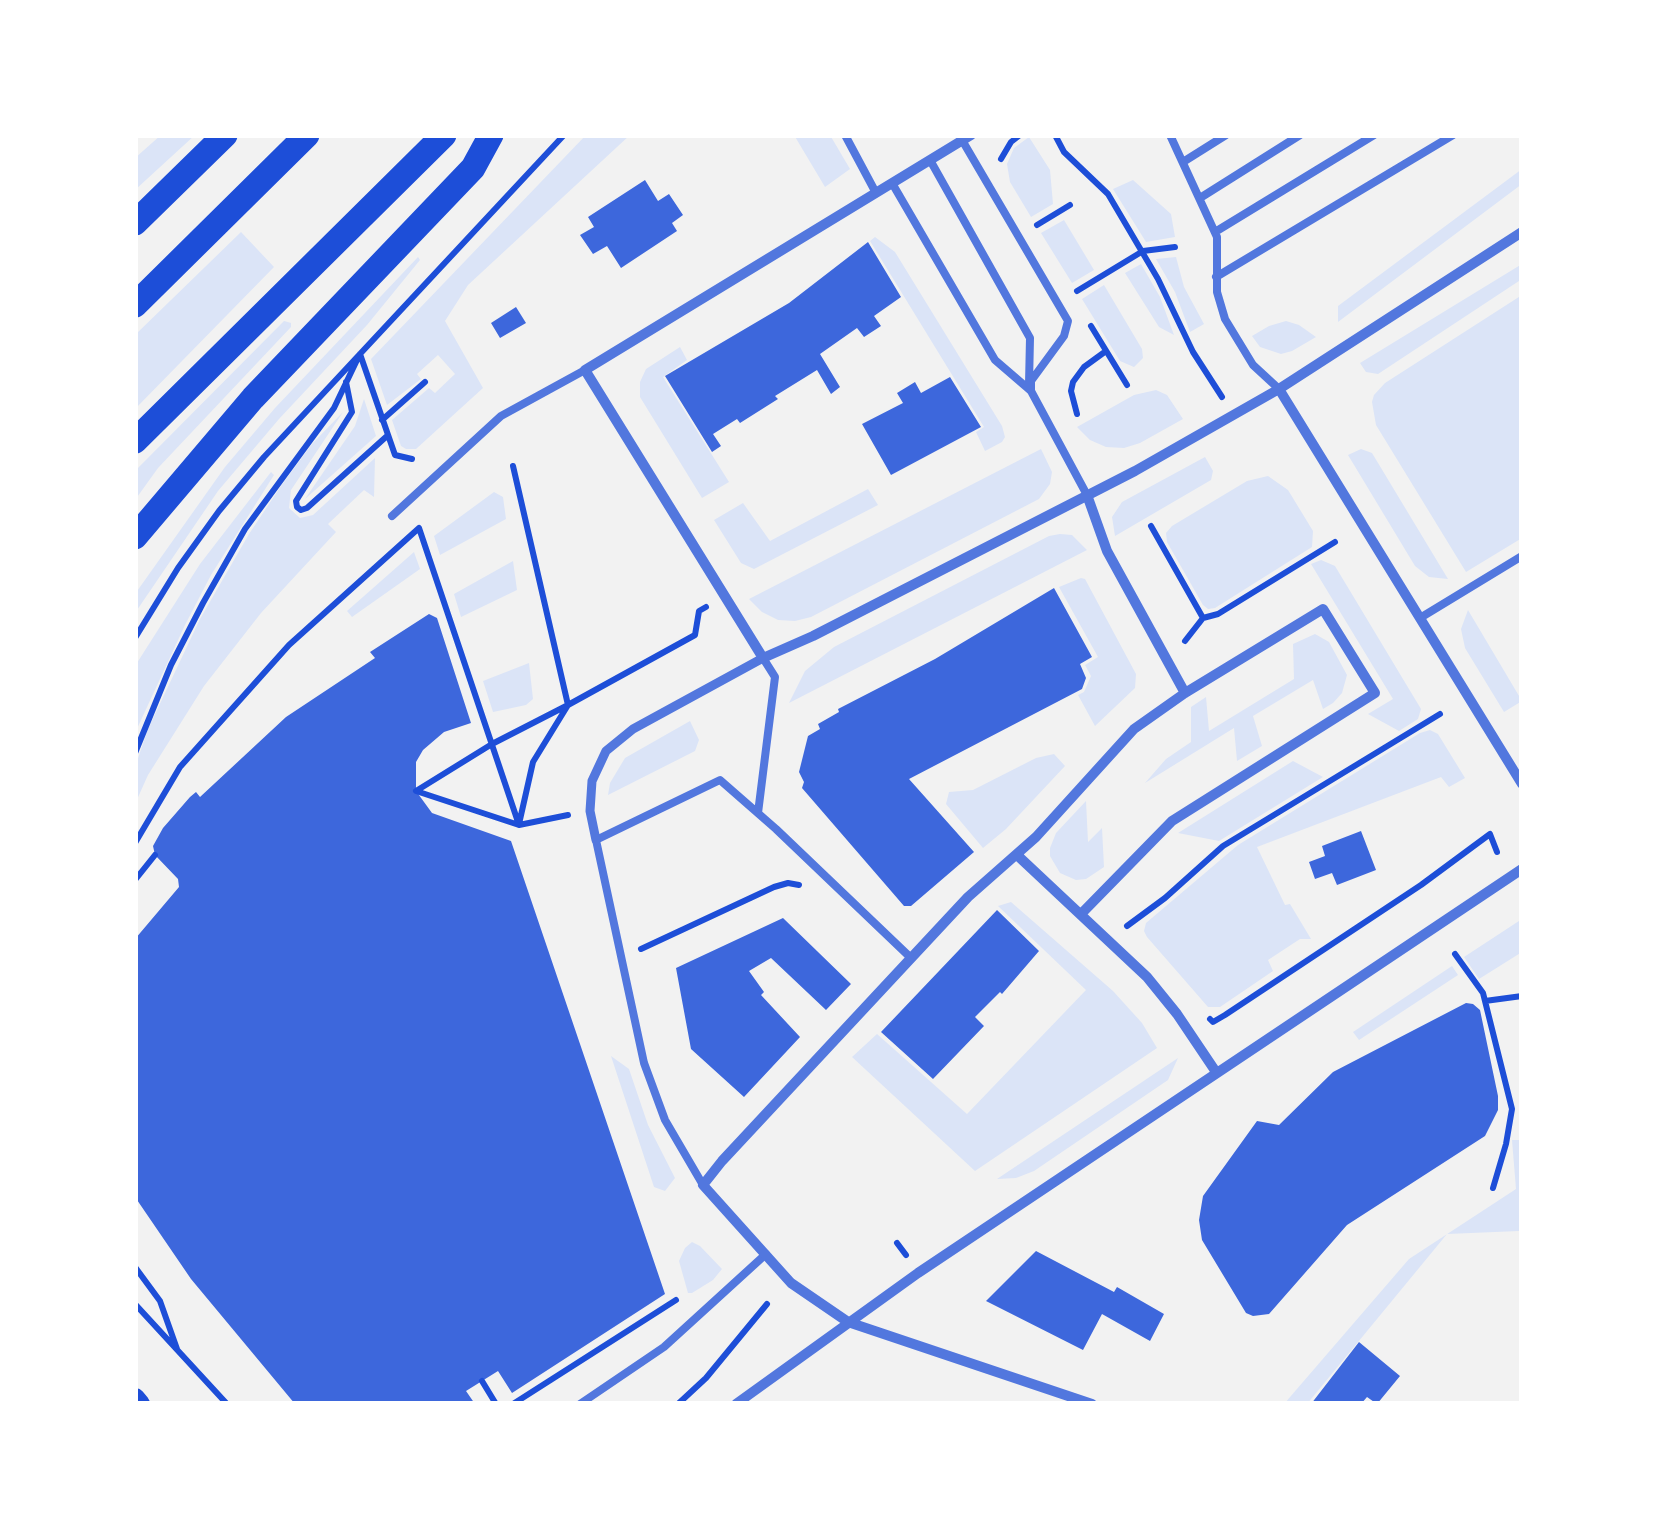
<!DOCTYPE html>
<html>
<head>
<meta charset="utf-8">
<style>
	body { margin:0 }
	#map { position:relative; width:1657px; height:1539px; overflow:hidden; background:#f2f2f2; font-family:"Crimson Pro",serif }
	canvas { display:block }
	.frame { position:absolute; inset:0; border:138px solid #fff; pointer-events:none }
</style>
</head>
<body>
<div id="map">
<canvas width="1657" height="1539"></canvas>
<div class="frame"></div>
</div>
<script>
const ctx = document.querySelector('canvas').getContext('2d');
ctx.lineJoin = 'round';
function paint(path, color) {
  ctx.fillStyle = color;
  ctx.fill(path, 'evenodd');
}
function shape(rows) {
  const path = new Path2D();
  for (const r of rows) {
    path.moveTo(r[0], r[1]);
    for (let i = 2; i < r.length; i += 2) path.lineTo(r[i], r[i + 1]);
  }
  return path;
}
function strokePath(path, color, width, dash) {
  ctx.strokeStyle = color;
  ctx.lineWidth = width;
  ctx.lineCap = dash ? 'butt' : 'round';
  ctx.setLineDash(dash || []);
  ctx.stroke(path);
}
paint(shape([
	[161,135,195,135,135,190,135,158],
	[586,135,630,135,468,285,445,321,483,388,416,449,406,449,401,446,392,420,429,388,435,393,455,374,438,355,417,374,421,379,387,405,371,359],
	[794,135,830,135,850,169,825,187],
	[1029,137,1050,170,1053,204,1031,217,1010,182,1007,164,1014,148],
	[1522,169,1522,184,1338,322,1338,306],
	[1133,180,1171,214,1175,237,1146,242,1113,189],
	[1064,220,1094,270,1072,283,1041,233],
	[241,232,274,267,135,409,135,335],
	[875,237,895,252,1002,426,1005,437,1002,442,985,451,976,432,984,427,870,241],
	[418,257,420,260,367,325,279,419,218,491,135,613,135,594,225,467,275,408],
	[1176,257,1184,287,1204,324,1190,332,1175,292,1156,259],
	[1141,264,1160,297,1174,335,1159,327,1125,273],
	[1522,264,1522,279,1378,374,1366,372,1360,363],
	[1104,285,1142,349,1143,358,1134,367,1120,361,1082,299],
	[1522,295,1522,538,1466,572,1376,425,1372,402,1374,395,1385,383],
	[284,321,291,323,291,327,158,468,135,500,135,471],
	[1286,321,1299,325,1316,337,1292,351,1281,354,1260,347,1252,336,1269,326],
	[680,347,687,360,663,377,729,482,702,498,640,397,640,382,646,369],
	[1156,390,1167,395,1183,419,1140,443,1124,448,1106,447,1090,440,1077,427,1134,395],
	[364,399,376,436,305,499,355,426],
	[343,412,291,490,289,508,300,518,313,515,375,458,374,497,364,490,328,524,336,532,261,613,204,686,148,775,135,804,135,767,148,729,200,619,249,534,281,486,312,444],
	[1041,449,1052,472,1050,484,1039,499,811,617,795,621,778,620,762,612,749,599],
	[1361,449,1372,453,1448,579,1429,577,1415,566,1348,455],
	[1205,457,1213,471,1211,480,1115,536,1112,517,1122,502],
	[271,472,274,475,211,575,185,625,135,733,135,666,200,564],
	[1268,476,1288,490,1313,531,1312,547,1215,608,1208,609,1203,605,1167,542,1166,533,1172,526,1247,481],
	[868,489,878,505,754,569,741,563,714,520,743,503,770,541],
	[494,492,503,497,506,519,440,555,434,536],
	[1060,534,1072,535,1087,550,789,703,805,671,834,647,1049,536],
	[414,552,420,569,352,617,347,611],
	[1321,560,1335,566,1421,709,1418,719,1399,731,1368,714,1393,699,1311,564],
	[513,561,517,590,461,617,454,594],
	[1081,578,1085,579,1136,674,1135,688,1095,726,1078,695,1084,692,1091,676,1085,665,1098,657,1059,587],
	[1468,610,1522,701,1504,712,1465,648,1461,629],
	[1315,634,1329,642,1347,675,1342,693,1333,703,1323,709,1313,680,1253,716,1262,746,1237,761,1234,728,1145,783,1166,759,1191,742,1191,707,1206,697,1209,731,1294,679,1293,644],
	[529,663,533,699,526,705,493,712,483,681],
	[690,721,699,740,695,751,608,795,610,783,625,758],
	[1430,730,1438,734,1465,778,1449,787,1441,777,1257,847,1285,905,1290,904,1311,939,1300,939,1268,960,1273,971,1220,1007,1208,1007,1147,937,1144,931,1146,923,1238,845,1420,733],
	[1054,754,1065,766,1006,829,983,848,946,804,949,792,973,790,1036,758],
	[1293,761,1323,777,1219,841,1178,833],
	[1086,801,1088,842,1102,828,1104,867,1086,879,1076,880,1060,873,1050,856,1050,848,1056,833],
	[1011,902,1113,991,1142,1023,1157,1048,975,1171,852,1057,877,1034,967,1114,1086,990,998,906],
	[1522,919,1522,952,1479,979,1464,957],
	[1452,966,1458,975,1359,1040,1353,1032],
	[611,1056,629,1069,648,1125,675,1178,665,1191,654,1187],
	[1178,1058,1168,1080,1034,1171,1016,1178,997,1179],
	[1512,1140,1522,1140,1522,1236,1519,1231,1447,1234,1307,1404,1284,1404,1409,1259,1516,1189],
	[692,1242,700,1246,722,1269,713,1280,692,1293,688,1293,679,1261,685,1248]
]), '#dbe4f7');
paint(shape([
	[645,180,658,201,669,194,683,215,672,223,677,231,621,268,607,246,593,254,580,235,594,227,588,217],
	[868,242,901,297,874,316,881,326,864,337,857,328,820,354,840,387,831,394,817,370,775,396,778,399,740,423,737,419,713,434,721,446,712,452,665,376,789,303],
	[516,307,526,323,500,338,491,323],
	[950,377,981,427,891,475,862,424,903,403,897,393,915,382,921,393],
	[1054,588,1092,657,1080,664,1086,678,1082,689,909,779,974,852,911,906,904,906,802,788,804,782,799,772,808,736,820,729,818,724,839,712,838,709,935,659],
	[429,614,437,618,471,723,444,732,423,750,416,762,416,791,432,813,511,841,665,1294,512,1393,498,1371,466,1391,475,1404,295,1404,191,1279,135,1197,135,939,179,887,178,879,155,855,153,846,163,828,190,797,196,792,200,797,286,717,375,658,370,652],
	[1361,831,1376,870,1337,885,1332,873,1315,879,1309,862,1325,856,1322,846],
	[997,910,1039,951,1002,994,1000,992,975,1017,984,1026,933,1079,881,1032],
	[783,918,851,984,826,1010,771,958,749,971,764,992,761,995,800,1037,744,1097,691,1049,676,968],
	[1466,1003,1473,1004,1480,1010,1498,1096,1498,1110,1485,1136,1347,1225,1269,1314,1253,1316,1246,1313,1202,1240,1199,1220,1203,1196,1257,1121,1279,1125,1333,1072],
	[1036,1251,1114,1292,1117,1287,1164,1314,1150,1341,1102,1314,1083,1350,986,1301],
	[1359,1342,1400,1376,1377,1404,1367,1397,1361,1404,1311,1404]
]), '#3d67dc');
strokePath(shape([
	[1055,135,1064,152,1108,194,1158,279,1193,352,1222,397],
	[1001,159,1011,142,1020,135],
	[1037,225,1070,205],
	[1077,291,1143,251,1175,247],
	[1091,326,1127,385],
	[360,354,395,455,412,459],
	[346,382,352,412,296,501,297,507,301,510,307,508,387,436],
	[1077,414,1071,391,1073,382,1084,367,1106,351],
	[382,420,425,382],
	[513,466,568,705,492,744,416,791,519,825,568,815],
	[1151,526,1203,618],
	[135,638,178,568,219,511,264,457,564,135],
	[1185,641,1203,618,1218,614,1335,542],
	[135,753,171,665,203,603,245,529,334,408,357,360],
	[519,824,533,762,568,705,695,635,699,611,706,607],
	[135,843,180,767,289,645,419,528,519,825],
	[135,880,155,855],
	[1127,926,1165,898,1223,846,1440,714],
	[641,949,774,887,788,883,799,885],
	[1455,954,1483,993,1512,1109,1506,1144,1493,1188],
	[1485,1001,1522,996],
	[1210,1019,1213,1022,1225,1015,1421,885,1490,834,1497,852],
	[897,1243,906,1255],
	[135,1267,160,1301,177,1349],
	[135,1304,227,1404],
	[482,1381,496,1404],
	[513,1404,676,1300],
	[678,1404,706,1378,767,1304]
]), '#1d4ed8', 6);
strokePath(shape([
	[845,135,876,193],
	[1170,135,1217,237,1217,292,1225,319,1253,365,1279,389],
	[962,140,1068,321,1064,336,1031,381,1031,391],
	[930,160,1030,338,1029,384],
	[1183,162,1226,135],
	[892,183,995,360,1031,391,1087,495],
	[1200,198,1300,135],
	[1215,232,1374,135],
	[1216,277,1453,135],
	[392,516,501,416,585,370],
	[1420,618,1522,556],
	[758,813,775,677,763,658],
	[703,1185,665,1120,644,1063,596,840,720,780,776,829,911,958],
	[580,1404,664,1347,766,1254]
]), '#5277de', 8);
strokePath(shape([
	[596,840,590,811,592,781,606,751,633,729,763,658]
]), '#5277de', 9);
strokePath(shape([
	[971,135,585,370,763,658,813,636,1135,471,1279,389,1522,232],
	[1279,389,1522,784],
	[1087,495,1107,551,1185,693],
	[1017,855,1147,977,1177,1014,1216,1072],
	[1082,913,1172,821,1375,693,1323,609,1185,693,1134,729,1036,837,968,897,722,1161,703,1185,791,1283,848,1322,1092,1404],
	[736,1404,918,1273,1522,869]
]), '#5277de', 10);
strokePath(shape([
	[135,1398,140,1404]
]), '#1d4ed8', 20);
strokePath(shape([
	[135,223,225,135],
	[135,305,307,135],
	[135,441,444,135],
	[135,537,253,398,473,168,491,135]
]), '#1d4ed8', 25);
</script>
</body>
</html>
